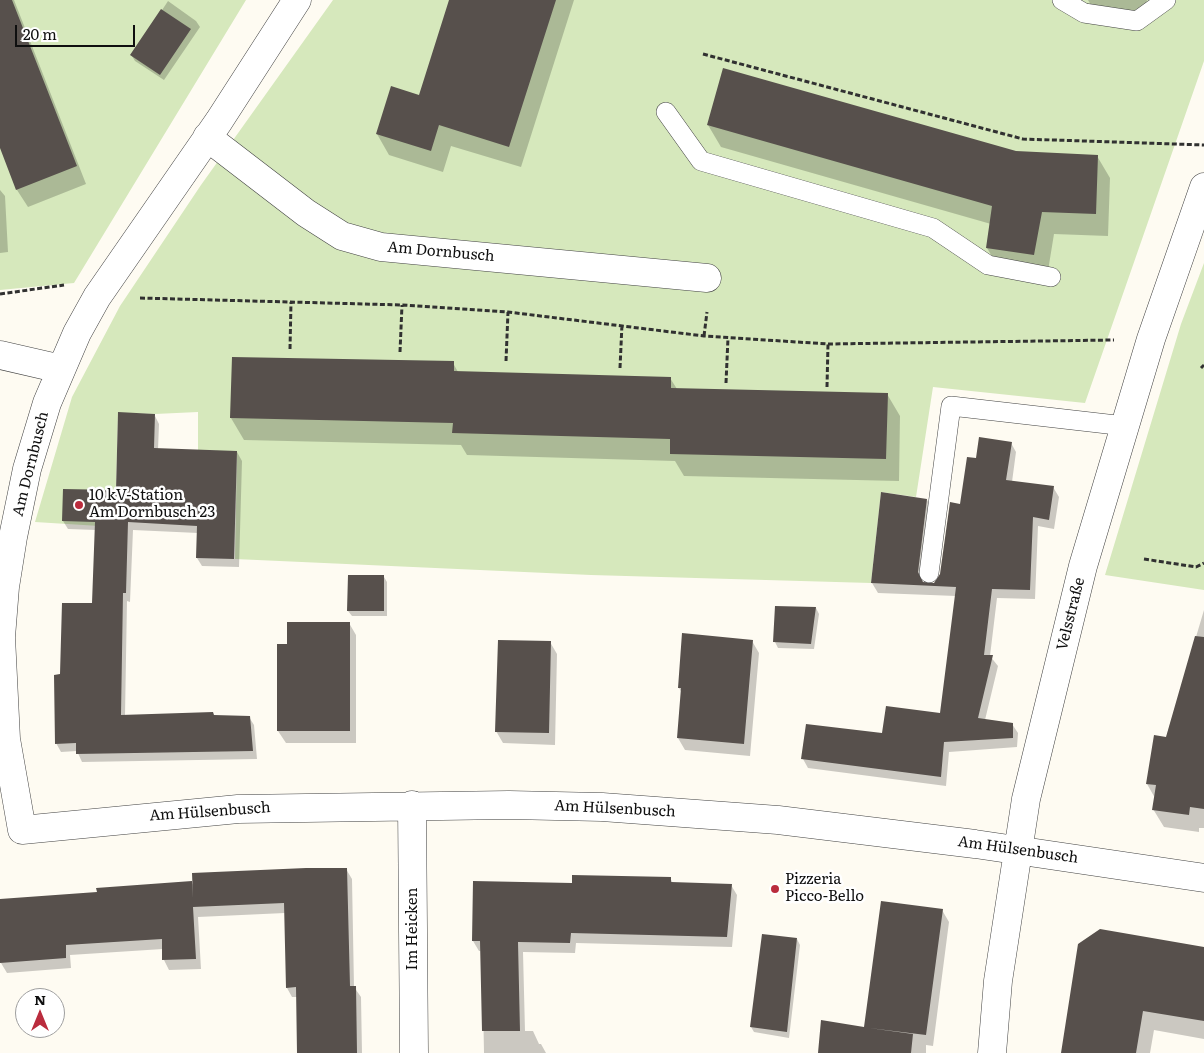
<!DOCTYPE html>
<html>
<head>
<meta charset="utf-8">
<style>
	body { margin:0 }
	#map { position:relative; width:1204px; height:1053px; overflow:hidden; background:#fefbf2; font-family:Literata,serif }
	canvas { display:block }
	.north { position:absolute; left:15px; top:988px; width:50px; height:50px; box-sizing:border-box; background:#fff; border:1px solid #9f9f9f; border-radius:50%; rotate:0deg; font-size:14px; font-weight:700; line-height:20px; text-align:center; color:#0f0f0f }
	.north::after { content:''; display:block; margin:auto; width:18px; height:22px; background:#ba2c3d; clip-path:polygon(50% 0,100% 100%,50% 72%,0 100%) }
	.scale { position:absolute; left:15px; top:25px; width:120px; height:22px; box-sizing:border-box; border:2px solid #0f0f0f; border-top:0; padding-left:6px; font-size:15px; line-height:18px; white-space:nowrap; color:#0f0f0f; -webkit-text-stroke:4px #fff; paint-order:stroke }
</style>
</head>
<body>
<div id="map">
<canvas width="1204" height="1053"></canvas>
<div class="north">N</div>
<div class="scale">20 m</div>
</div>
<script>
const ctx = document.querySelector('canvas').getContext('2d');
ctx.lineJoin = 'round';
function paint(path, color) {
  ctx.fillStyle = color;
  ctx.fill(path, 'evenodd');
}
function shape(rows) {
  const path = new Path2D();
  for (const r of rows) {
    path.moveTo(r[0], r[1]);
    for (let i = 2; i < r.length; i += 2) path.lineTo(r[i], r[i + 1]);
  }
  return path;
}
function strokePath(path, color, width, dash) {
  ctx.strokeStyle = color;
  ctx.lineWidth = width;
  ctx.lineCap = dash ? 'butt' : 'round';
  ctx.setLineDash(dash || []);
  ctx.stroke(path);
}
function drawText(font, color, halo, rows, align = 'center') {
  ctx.font = font + ' Literata,serif';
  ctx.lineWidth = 5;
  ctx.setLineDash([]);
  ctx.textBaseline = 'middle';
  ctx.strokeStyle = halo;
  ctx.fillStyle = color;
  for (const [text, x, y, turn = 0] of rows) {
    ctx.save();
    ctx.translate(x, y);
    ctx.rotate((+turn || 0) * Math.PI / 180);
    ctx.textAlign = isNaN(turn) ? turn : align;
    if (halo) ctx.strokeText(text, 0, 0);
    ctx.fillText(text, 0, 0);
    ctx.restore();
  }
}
paint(shape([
	[0,0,246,0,74,283,0,290],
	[333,0,1204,0,1204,61,1085,403,933,387,916,497,881,492,871,583,591,575,235,559,237,452,198,450,198,412,155,414,118,413,115,527,35,522,72,397,120,306,201,185],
	[1204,263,1204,590,1105,575,1181,324]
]), '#d6e8bc');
paint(shape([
	[0,0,14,0,86,184,28,207,17,190,0,145],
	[451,0,574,0,521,167,451,146,443,172,389,155,377,134,420,97],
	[1088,0,1147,0,1143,21,1096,14],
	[168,1,196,21,200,27,164,80,135,61,132,56],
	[708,125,1016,152,1097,156,1110,178,1108,236,1054,234,1047,277,1000,270,987,248,991,224,721,147],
	[0,190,5,196,8,252,0,253],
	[233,358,453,363,458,372,670,378,677,389,887,394,900,416,899,481,684,476,675,461,467,455,461,445,244,440,231,418],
	[155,416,159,424,158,450,237,452,242,461,239,567,202,566,197,558,198,533,133,530,130,602,127,601,125,716,249,717,254,725,257,759,82,762,77,751,61,752,56,743,61,675,94,605,96,530,68,529,63,521,117,491],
	[1011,443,1016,452,1012,482,1053,487,1059,497,1054,529,1038,526,1035,599,997,598,990,656,998,666,985,720,1012,724,1018,733,1017,747,949,752,946,786,808,768,803,759,941,714,956,596,878,593,872,583,882,493,927,500,932,509,922,583,934,584,941,575,977,459],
	[384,577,387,582,387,616,352,616,348,611],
	[776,608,816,608,819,614,814,649,778,648,775,642],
	[1204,610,1204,828,1199,828,1199,832,1164,827,1153,809,1155,798,1147,784,1166,738],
	[349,623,356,635,356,743,286,743,278,731,288,646],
	[752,641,759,653,750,756,685,750,678,738,682,693,679,688],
	[550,642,557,654,555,745,503,743,496,731],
	[346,869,352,879,354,987,361,997,362,1053,299,1053,298,997,292,997,287,988,285,913,198,917,201,969,169,970,164,960,163,949,70,955,71,968,7,973,1,963,0,900,98,894,191,882,194,886],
	[670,878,673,883,731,885,737,895,732,947,576,943,575,953,523,952,525,1031,533,1031,539,1044,541,1044,546,1053,484,1053,482,951,479,951,473,941,573,885],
	[942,910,949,922,933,1046,926,1045,926,1053,819,1053,865,1028],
	[797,939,800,945,789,1038,754,1032,751,1027],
	[1204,948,1204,1039,1154,1030,1150,1053,1062,1053]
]), '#0003');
paint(shape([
	[0,0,12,0,77,166,16,190,0,148],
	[449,0,556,0,509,147,439,125,431,151,376,134,391,86,419,95],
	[161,9,191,29,160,75,130,55],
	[723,68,1016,151,1098,155,1096,214,1042,212,1034,255,986,248,992,206,707,125],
	[232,357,454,361,454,371,671,377,671,388,888,393,886,459,670,454,670,439,452,433,453,423,230,418],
	[118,412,155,414,154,448,237,451,234,559,196,558,197,526,128,522,126,593,123,593,121,715,213,712,214,715,250,716,253,751,76,754,76,743,55,744,54,675,60,674,62,603,92,603,95,522,62,521,63,489,116,490],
	[979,437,1012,442,1006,480,1054,486,1049,520,1033,517,1030,590,992,589,984,655,993,655,978,718,1013,723,1013,738,944,742,941,777,801,759,806,724,882,733,886,706,940,713,956,587,871,583,881,492,927,499,918,572,923,582,934,583,940,574,950,502,960,504,967,457,976,458],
	[348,575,384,575,384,611,347,611],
	[775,606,816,607,811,644,773,642],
	[287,622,350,622,350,731,277,731,277,644,287,644],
	[682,633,753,640,744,744,677,738,681,688,678,688],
	[1195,636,1204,637,1204,809,1190,807,1189,815,1152,810,1156,785,1146,784,1154,735,1166,737],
	[498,640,551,641,549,733,495,732],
	[306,868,347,868,350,986,356,986,357,1053,297,1053,296,987,286,988,284,903,193,907,196,959,162,960,162,939,66,945,66,958,0,963,0,899,97,892,96,888,192,881,193,898,192,873],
	[572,875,671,877,671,882,732,884,727,937,571,933,570,943,518,942,520,1031,482,1031,480,941,472,941,473,881,572,883],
	[881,901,943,909,926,1035,869,1028,913,1034,911,1053,818,1053,821,1020,864,1027],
	[1100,929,1204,947,1204,1021,1143,1011,1136,1053,1061,1053,1078,944],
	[762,934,797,938,787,1032,750,1027]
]), '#57504c');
const service = shape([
	[1062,0,1084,13,1137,21,1166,0],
	[666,112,701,161,933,228,988,265,1051,277],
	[929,573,951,406,1125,426]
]);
const minor = shape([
	[297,0,219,121,97,297,77,333,47,403,27,469,13,537,5,587,1,637,6,739,22,830,238,809,509,805,602,807,778,820,975,844,1204,878],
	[207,137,306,213,342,236,381,247,707,278],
	[0,355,61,369],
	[412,805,414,1053],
	[992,1053,998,981,1026,799,1083,566,1151,339,1204,187]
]);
strokePath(service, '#424242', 20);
strokePath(minor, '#424242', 29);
strokePath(shape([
	[703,54,1023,139,1204,145],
	[0,294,64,285],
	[140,298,402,305,508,312,704,336,828,344,1114,340],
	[704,336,707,312],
	[290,349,291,302],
	[400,352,402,305],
	[506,361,508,312],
	[620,368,622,324],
	[1201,368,1204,365],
	[726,383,728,338],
	[827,387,828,344],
	[1144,559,1196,567,1204,563]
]), '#313131', 3, [5, 2.5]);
strokePath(service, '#fff', 19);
strokePath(minor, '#fff', 28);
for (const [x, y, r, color] of [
	[79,505,5,"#ba2c3d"],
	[775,889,5,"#ba2c3d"]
]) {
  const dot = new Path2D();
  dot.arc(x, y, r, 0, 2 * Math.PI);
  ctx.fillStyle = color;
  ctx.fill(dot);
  strokePath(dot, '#fff', 2);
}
drawText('15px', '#0f0f0f', '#fff', [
	["Am Dornbusch",441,252,5],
	["Am Dornbusch",31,464,-76],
	["Velsstraße",1071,614,-76],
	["Am Hülsenbusch",615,809,3],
	["Am Hülsenbusch",210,812,-4],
	["Am Hülsenbusch",1018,850,8],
	["Im Heicken",413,929,-90]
]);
drawText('15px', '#0f0f0f', '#fff', [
	["10 kV-Station",89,496],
	["Am Dornbusch 23",89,513],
	["Pizzeria",785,880],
	["Picco-Bello",785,897]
], 'left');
</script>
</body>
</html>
